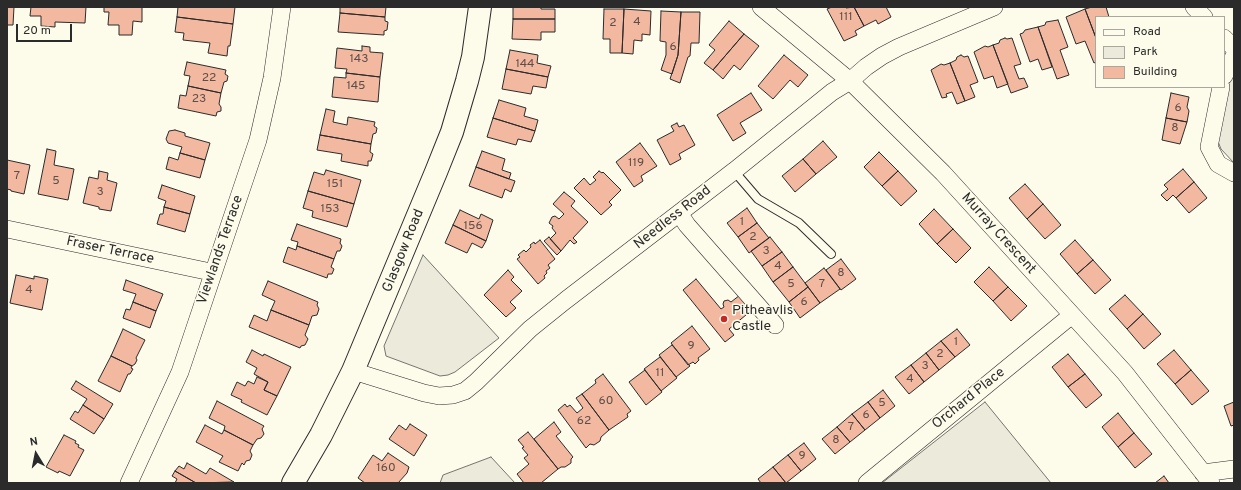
<!DOCTYPE html>
<html>
<head>
<meta charset="utf-8">
<style>
	body { margin:0 }
	#map { position:relative; width:1241px; height:490px; overflow:hidden; background:#fdfbea; font-family:Overpass,sans-serif }
	canvas { display:block }
	.frame { position:absolute; inset:0; border:8px solid #2b2b2b; pointer-events:none }
	.legend { position:absolute; left:1095px; top:16px; width:130px; height:72px; box-sizing:border-box; background:#fdfbea; border:1px solid #a9a89e; margin:0; padding:5px 7px; list-style:none; font-size:12px; color:#2b2b2b }
	.legend li { display:flex; align-items:center; gap:8px; height:20px }
	.legend b { width:20px; border:1px solid #a9a89e }
	.north { position:absolute; left:16px; top:434px; width:40px; height:40px; -webkit-text-stroke:3px #fdfbea; paint-order:stroke; rotate:350deg; font-size:11px; font-weight:700; line-height:16px; text-align:center; color:#2b2b2b }
	.north::after { content:''; display:block; margin:auto; width:14px; height:18px; background:#2b2b2b; clip-path:polygon(50% 0,100% 100%,50% 72%,0 100%) }
	.scale { position:absolute; left:16px; top:24px; width:56px; height:18px; box-sizing:border-box; border:2px solid #2b2b2b; border-top:0; padding-left:5px; font-size:12px; line-height:14px; white-space:nowrap; color:#2b2b2b; -webkit-text-stroke:3px #fdfbea; paint-order:stroke }
</style>
</head>
<body>
<div id="map">
<canvas width="1241" height="490"></canvas>
<div class="frame"></div>
<ul class="legend">
<li><b style="height:5px;background:#fdfbea"></b>Road</li>
<li><b style="height:11px;background:#ecebdb"></b>Park</li>
<li><b style="height:11px;background:#f2b8a0"></b>Building</li>
</ul>
<div class="north">N</div>
<div class="scale">20 m</div>
</div>
<script>
const ctx = document.querySelector('canvas').getContext('2d');
ctx.lineJoin = 'round';
function paint(path, color) {
  ctx.fillStyle = color;
  ctx.fill(path, 'evenodd');
}
function shape(rows) {
  const path = new Path2D();
  for (const r of rows) {
    path.moveTo(r[0], r[1]);
    for (let i = 2; i < r.length; i += 2) path.lineTo(r[i], r[i + 1]);
  }
  return path;
}
function strokePath(path, color, width, dash) {
  ctx.strokeStyle = color;
  ctx.lineWidth = width;
  ctx.lineCap = dash ? 'butt' : 'round';
  ctx.setLineDash(dash || []);
  ctx.stroke(path);
}
function drawText(font, color, halo, rows, align = 'center') {
  ctx.font = font + ' Overpass,sans-serif';
  ctx.lineWidth = 3;
  ctx.setLineDash([]);
  ctx.textBaseline = 'middle';
  ctx.strokeStyle = halo;
  ctx.fillStyle = color;
  for (const [text, x, y, turn = 0] of rows) {
    ctx.save();
    ctx.translate(x, y);
    ctx.rotate((+turn || 0) * Math.PI / 180);
    ctx.textAlign = isNaN(turn) ? turn : align;
    if (halo) ctx.strokeText(text, 0, 0);
    ctx.fillText(text, 0, 0);
    ctx.restore();
  }
}
const green = shape([
	[1231,71,1234,75,1234,163,1221,149,1217,139,1231,71],
	[423,255,499,338,455,372,448,375,440,376,386,356,384,346,423,255],
	[985,402,1051,483,882,483,985,402],
	[491,457,515,483,440,483,443,475,491,457]
]);
paint(green, '#ecebdb');
strokePath(green, '#74746e', 1);
const building = shape([
	[7,7,14,7,13,25,7,25,7,7],
	[31,7,86,7,85,23,55,22,55,27,41,26,41,16,30,16,31,7],
	[104,7,142,7,142,22,133,21,132,35,119,35,119,25,108,25,109,12,104,12,104,7],
	[178,7,235,7,233,24,177,17,178,7],
	[340,7,386,7,385,17,340,13,340,7],
	[513,7,541,7,541,9,555,9,555,19,513,19,513,7],
	[832,7,845,7,846,8,854,7,864,26,855,31,857,35,844,41,827,9,832,7],
	[854,7,886,7,891,17,878,24,876,20,864,26,854,7],
	[1092,7,1106,7,1109,17,1096,17,1096,38,1085,9,1092,7],
	[604,9,624,9,622,53,610,53,610,39,603,39,604,9],
	[624,9,651,11,650,35,642,34,642,41,634,40,633,54,622,53,624,9],
	[1085,9,1096,38,1096,62,1094,63,1085,41,1076,44,1066,17,1085,9],
	[661,11,681,12,678,55,672,74,661,70,666,55,666,42,660,41,661,11],
	[681,12,700,12,699,43,691,43,690,56,688,57,680,83,670,79,678,55,681,12],
	[340,13,385,17,385,21,388,22,387,30,384,31,384,35,338,32,340,13],
	[177,17,233,24,230,46,228,46,227,56,208,53,210,43,183,40,184,33,175,32,177,17],
	[513,19,555,19,555,32,541,32,541,40,512,39,513,19],
	[1058,20,1068,47,1060,50,1069,75,1057,79,1038,27,1045,25,1046,22,1058,20],
	[729,21,744,34,713,70,704,63,715,50,709,45,729,21],
	[1038,27,1052,67,1042,70,1038,59,1030,62,1020,34,1023,33,1025,30,1038,27],
	[744,34,759,46,740,70,734,65,723,79,713,70,744,34],
	[1005,38,1007,39,1012,38,1021,64,1014,66,1019,79,1024,78,1028,87,1011,93,993,45,999,43,1000,40,1005,38],
	[993,45,1008,84,997,88,993,76,984,79,974,52,985,46,988,47,993,45],
	[362,46,370,47,370,52,383,53,380,77,346,73,347,69,335,68,337,48,362,51,362,46],
	[510,50,538,55,537,63,551,66,548,77,506,69,510,50],
	[784,55,808,75,798,87,790,80,773,99,758,86,784,55],
	[961,55,964,57,968,56,978,82,970,85,975,97,965,101,950,63,956,60,957,57,961,55],
	[187,62,226,70,225,74,228,76,227,81,224,82,221,93,188,86,190,76,184,75,187,62],
	[950,63,965,101,957,104,952,92,946,94,947,97,942,98,931,70,941,64,944,65,950,63],
	[506,69,548,77,546,88,533,86,531,94,502,89,506,69],
	[346,73,380,77,378,102,332,97,334,77,346,78,346,73],
	[188,86,221,93,219,104,221,107,221,111,217,112,216,116,178,108,180,95,186,96,188,86],
	[751,93,762,110,740,123,746,133,733,141,717,115,751,93],
	[1171,93,1189,97,1187,107,1189,111,1187,122,1166,118,1171,93],
	[499,100,526,108,524,116,538,120,535,131,493,118,499,100],
	[326,109,335,111,333,122,347,125,348,117,375,122,374,126,377,128,376,133,373,134,371,144,320,135,326,109],
	[493,118,535,131,531,142,518,139,516,145,487,137,493,118],
	[1166,118,1187,122,1180,144,1162,140,1166,118],
	[677,123,679,127,684,125,695,145,679,154,681,159,670,165,657,140,674,131,671,126,677,123],
	[175,130,185,133,185,136,210,143,205,160,180,153,182,147,168,143,166,139,169,131,175,130],
	[320,135,371,144,370,152,373,154,371,161,368,161,368,166,341,161,342,154,317,150,320,135],
	[823,141,837,157,816,174,803,159,823,141],
	[640,143,657,166,641,176,643,181,634,187,616,162,640,143],
	[47,149,56,151,54,165,74,169,68,200,38,194,47,149],
	[482,151,505,159,502,170,511,173,509,179,476,167,482,151],
	[879,152,898,171,882,186,864,167,879,152],
	[180,153,205,160,200,178,166,169,169,157,178,160,180,153],
	[803,159,816,174,795,192,782,176,803,159],
	[7,160,30,165,24,194,11,191,11,190,7,189,7,160],
	[476,167,515,181,511,192,505,189,502,198,469,186,476,167],
	[1183,169,1194,182,1176,198,1173,195,1167,201,1161,195,1168,189,1164,185,1183,169],
	[326,170,361,180,354,204,308,191,314,172,324,175,326,170],
	[99,171,108,173,107,180,117,183,111,211,99,209,99,207,83,203,89,177,98,179,99,171],
	[599,171,602,173,603,172,621,190,609,202,612,205,601,215,574,188,584,178,590,185,596,180,593,177,599,171],
	[898,171,917,191,901,206,882,186,898,171],
	[1194,182,1207,198,1189,213,1176,198,1194,182],
	[1025,184,1043,204,1027,219,1009,198,1025,184],
	[162,185,195,196,190,214,164,207,166,201,158,198,162,185],
	[308,191,354,204,347,227,312,217,313,211,303,208,308,191],
	[564,192,575,201,571,206,588,222,573,238,577,242,574,244,570,240,561,251,550,239,556,233,552,228,553,226,549,223,552,217,555,216,559,219,564,214,553,204,564,192],
	[1043,204,1061,225,1045,239,1027,219,1043,204],
	[164,207,190,214,185,232,157,224,160,214,163,214,164,207],
	[747,208,757,223,738,237,727,223,747,208],
	[934,209,953,229,937,244,919,224,934,209],
	[460,210,479,219,481,214,493,220,486,241,453,225,460,210],
	[757,223,769,238,749,253,738,237,757,223],
	[297,224,341,239,340,243,342,246,340,251,337,251,334,259,297,246,298,242,291,240,297,224],
	[453,225,486,241,482,248,472,243,467,253,445,243,453,225],
	[953,229,971,248,956,263,937,244,953,229],
	[549,237,561,251,557,255,544,241,549,237],
	[770,237,782,252,762,266,751,251,770,237],
	[540,240,555,259,548,265,550,268,546,271,547,273,544,276,545,278,538,284,517,259,520,257,518,255,524,250,526,252,531,247,530,245,534,242,535,244,540,240],
	[1075,240,1093,260,1077,274,1060,254,1075,240],
	[297,246,334,259,331,267,334,269,332,274,328,274,327,278,283,262,288,247,296,250,297,246],
	[782,252,793,267,773,282,762,266,782,252],
	[841,259,856,279,841,290,826,270,841,259],
	[1093,260,1111,280,1095,294,1077,274,1093,260],
	[793,267,808,287,789,302,773,282,793,267],
	[989,267,1008,287,993,301,974,282,989,267],
	[824,268,840,289,820,303,805,283,824,268],
	[508,270,514,277,511,280,522,291,510,302,516,308,506,317,484,295,508,270],
	[16,275,34,279,34,276,48,279,42,310,10,303,16,275],
	[696,279,721,309,724,307,723,304,724,301,728,300,731,302,740,295,752,310,729,329,734,335,725,342,683,290,696,279],
	[126,280,163,294,156,311,133,302,136,294,123,290,126,280],
	[268,281,318,302,317,305,319,309,317,315,312,316,309,325,271,310,275,301,262,295,268,281],
	[808,287,820,303,800,318,789,302,808,287],
	[1008,287,1027,306,1011,321,993,301,1008,287],
	[1125,295,1143,314,1127,329,1109,309,1125,295],
	[133,302,156,311,150,328,123,318,126,309,130,310,133,302],
	[271,310,309,325,305,335,308,339,305,345,301,346,300,348,249,327,254,315,267,321,271,310],
	[1143,314,1161,334,1144,349,1127,329,1143,314],
	[692,326,710,349,698,358,699,360,695,364,693,362,688,365,671,343,692,326],
	[123,329,145,340,136,358,137,360,135,364,132,366,111,356,123,329],
	[957,329,970,345,955,357,941,341,957,329],
	[941,341,955,357,939,370,926,353,941,341],
	[672,345,690,366,676,377,659,355,672,345],
	[252,350,263,356,264,354,291,367,277,396,264,390,268,382,254,374,257,368,246,362,252,350],
	[1174,350,1191,370,1175,384,1157,364,1174,350],
	[926,353,939,370,924,382,911,365,926,353],
	[1068,354,1085,374,1068,387,1052,367,1068,354],
	[111,356,132,366,131,368,133,369,130,374,128,374,120,392,98,381,111,356],
	[660,357,677,378,661,391,644,369,660,357],
	[911,365,924,382,909,394,895,377,911,365],
	[645,370,662,392,646,405,629,382,645,370],
	[1191,370,1209,391,1192,405,1175,384,1191,370],
	[603,374,631,411,627,414,628,417,609,430,582,394,596,383,595,380,603,374],
	[1085,374,1102,395,1086,408,1068,387,1085,374],
	[257,377,268,382,264,390,277,396,267,415,241,402,242,400,231,395,237,382,245,386,248,381,254,384,257,377],
	[76,381,113,404,104,419,83,405,87,399,71,389,76,381],
	[883,390,895,406,880,418,868,402,883,390],
	[582,394,609,430,601,437,600,441,594,445,590,444,586,448,558,410,565,404,567,407,570,405,577,413,583,408,576,398,582,394],
	[217,401,264,426,262,429,264,434,261,438,257,439,253,445,224,430,225,426,209,418,217,401],
	[868,402,880,418,865,430,852,414,868,402],
	[1234,402,1234,425,1231,426,1224,406,1234,402],
	[83,405,104,419,94,434,70,419,75,411,78,413,83,405],
	[1118,413,1134,433,1118,447,1102,427,1118,413],
	[852,414,865,430,850,442,837,427,852,414],
	[554,422,561,432,556,436,573,457,571,459,571,463,565,467,561,467,558,469,534,439,554,422],
	[410,424,427,435,414,456,389,439,399,425,406,430,410,424],
	[205,425,222,434,224,430,253,445,250,451,252,455,250,460,246,461,244,465,242,463,238,471,219,462,223,456,196,442,205,425],
	[837,427,850,442,835,454,822,439,837,427],
	[528,432,558,469,541,483,524,483,517,474,529,464,524,458,528,455,522,448,524,447,518,440,528,432],
	[1134,433,1152,454,1135,468,1118,447,1134,433],
	[64,435,76,441,75,443,79,445,78,447,84,450,70,476,59,471,58,473,46,467,64,435],
	[804,443,816,459,801,471,788,455,804,443],
	[388,453,409,467,407,473,398,483,365,483,358,478,373,455,382,461,388,453],
	[788,455,801,471,786,483,773,467,788,455],
	[187,463,206,474,210,468,234,482,196,483,175,471,179,466,184,469,187,463],
	[773,467,786,483,761,483,758,479,773,467],
	[175,471,196,483,175,483,177,479,172,476,175,471],
	[1164,476,1169,483,1155,483,1164,476]
]);
paint(building, '#f2b8a0');
strokePath(building, '#2b2b2b', 1);
const service = shape([
	[734,171,758,199,799,223,831,254]
]);
const minor = shape([
	[761,7,850,81,943,173,1125,373,1211,483],
	[1194,7,1204,17],
	[1224,38,1234,48],
	[1224,76,1234,56],
	[1221,87,1209,147,1218,164,1234,173],
	[679,213,687,225,775,325],
	[7,229,206,271,213,274],
	[353,371,424,393,439,396,453,395,465,391,476,382,530,329,566,300,734,171,832,92,850,81,866,67,882,56,899,47,994,7],
	[1203,473,1234,469],
	[129,483,180,372,258,140,272,78,282,7],
	[867,483,1072,315]
]);
const primary = shape([
	[293,483,321,435,353,371,436,172,452,132,467,81,473,57,480,7]
]);
strokePath(service, '#2b2b2b', 10);
strokePath(minor, '#2b2b2b', 18);
strokePath(primary, '#2b2b2b', 24);
strokePath(service, '#fdfbea', 8);
strokePath(minor, '#fdfbea', 17);
strokePath(primary, '#fdfbea', 22);
for (const [x, y, r, color] of [
	[724,319,4,"#c62828"]
]) {
  const dot = new Path2D();
  dot.arc(x, y, r, 0, 2 * Math.PI);
  ctx.fillStyle = color;
  ctx.fill(dot);
  strokePath(dot, '#fdfbea', 1.5);
}
drawText('12px', '#5d4e48', null, [
	["111",846,18],
	["4",637,23],
	["2",613,24],
	["6",673,48],
	["143",359,60],
	["144",525,65],
	["22",209,79],
	["145",356,87],
	["23",199,100],
	["6",1178,109],
	["8",1175,129],
	["119",636,164],
	["7",17,177],
	["5",56,182],
	["151",335,185],
	["3",100,193],
	["153",330,210],
	["1",742,223],
	["156",473,227],
	["2",753,238],
	["3",766,252],
	["4",778,267],
	["8",841,274],
	["5",791,285],
	["7",822,285],
	["4",29,291],
	["6",804,303],
	["1",956,343],
	["9",691,347],
	["2",940,355],
	["3",925,367],
	["11",660,374],
	["4",910,380],
	["60",606,402],
	["5",882,404],
	["6",866,416],
	["62",584,422],
	["7",851,428],
	["8",836,441],
	["9",802,457],
	["160",386,469]
]);
drawText('14px', '#2b2b2b', '#fdfbea', [
	["Needless Road",673,218,-38],
	["Murray Crescent",998,234,48],
	["Viewlands Terrace",221,250,-71],
	["Fraser Terrace",110,251,12],
	["Glasgow Road",404,251,-68],
	["Orchard Place",969,399,-39]
]);
drawText('14px', '#2b2b2b', '#fdfbea', [
	["Pitheavlis",732,311],
	["Castle",732,327]
], 'left');
</script>
</body>
</html>
